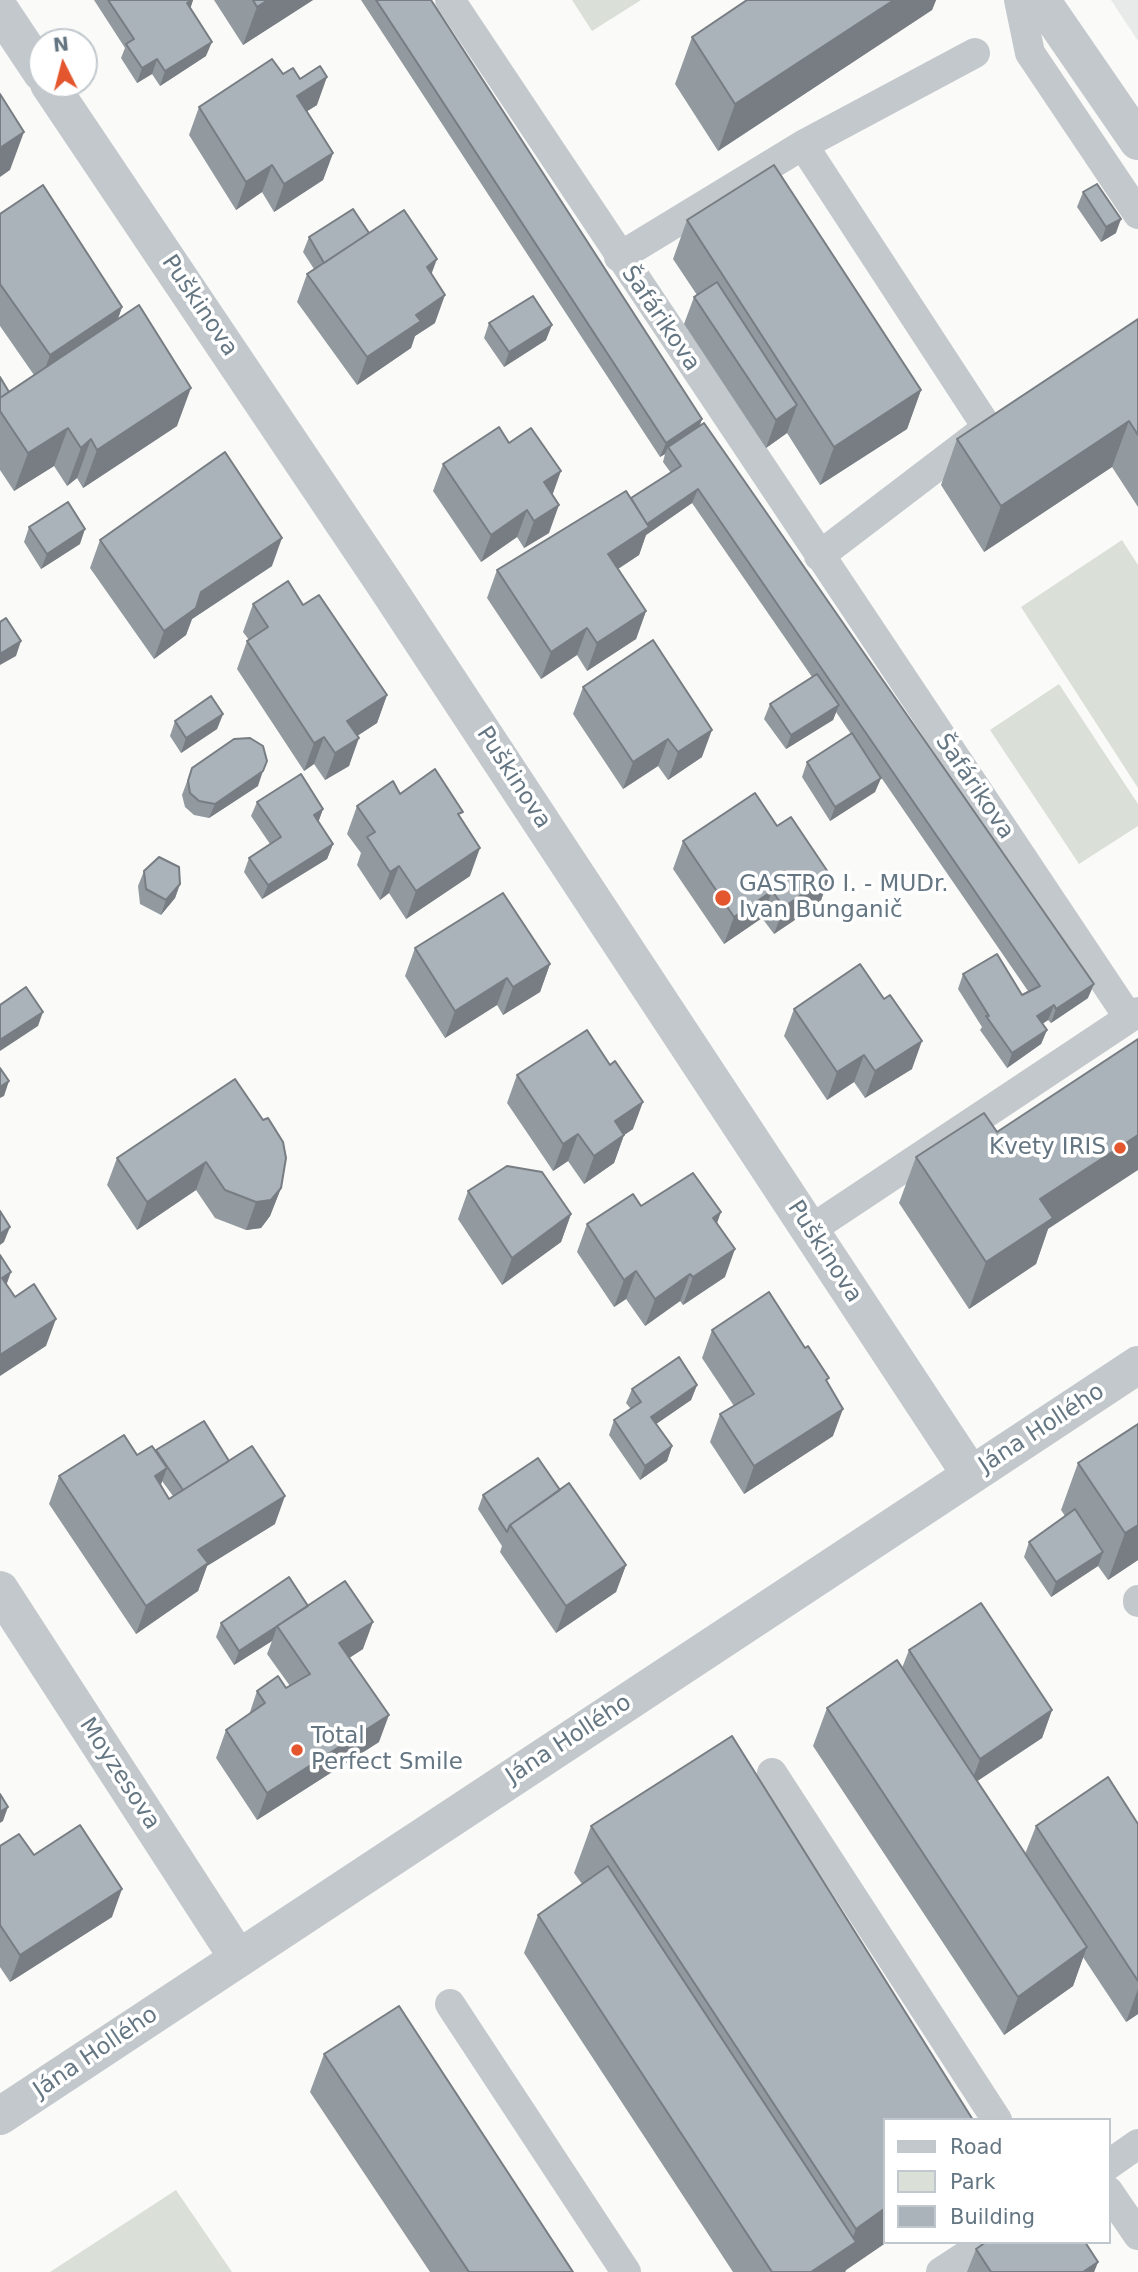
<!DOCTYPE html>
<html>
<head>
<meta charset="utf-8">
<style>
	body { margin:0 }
	#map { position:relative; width:1138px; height:2272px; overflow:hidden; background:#fafaf8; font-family:"DejaVu Sans",sans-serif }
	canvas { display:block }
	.legend { position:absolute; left:883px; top:2118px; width:228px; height:126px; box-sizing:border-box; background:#fff; border:2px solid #c1c8cd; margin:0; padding:9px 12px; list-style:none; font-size:21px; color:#657683 }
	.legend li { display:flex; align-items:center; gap:14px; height:35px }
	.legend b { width:35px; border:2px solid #c1c8cd }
	.north { position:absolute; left:28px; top:28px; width:70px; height:70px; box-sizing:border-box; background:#fff; border:2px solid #c1c8cd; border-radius:50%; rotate:354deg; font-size:19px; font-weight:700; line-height:28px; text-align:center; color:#657683 }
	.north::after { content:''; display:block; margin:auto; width:24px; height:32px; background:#e4572e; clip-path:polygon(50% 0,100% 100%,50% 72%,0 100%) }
</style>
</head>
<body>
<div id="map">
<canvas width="1138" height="2272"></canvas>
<ul class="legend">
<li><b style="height:9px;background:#c3c8cc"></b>Road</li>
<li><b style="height:19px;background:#dadfd7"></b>Park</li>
<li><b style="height:19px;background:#aab3b9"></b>Building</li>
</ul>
<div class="north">N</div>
</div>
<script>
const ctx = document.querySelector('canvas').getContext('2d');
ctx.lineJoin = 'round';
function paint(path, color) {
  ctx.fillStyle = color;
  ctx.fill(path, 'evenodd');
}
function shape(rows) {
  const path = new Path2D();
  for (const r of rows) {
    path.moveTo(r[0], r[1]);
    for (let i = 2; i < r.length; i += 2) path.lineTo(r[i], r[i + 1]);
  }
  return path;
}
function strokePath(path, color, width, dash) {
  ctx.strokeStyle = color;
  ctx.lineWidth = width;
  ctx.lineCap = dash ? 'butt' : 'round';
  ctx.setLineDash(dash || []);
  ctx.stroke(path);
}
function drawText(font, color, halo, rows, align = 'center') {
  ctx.font = font + ' "DejaVu Sans",sans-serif';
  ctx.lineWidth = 7;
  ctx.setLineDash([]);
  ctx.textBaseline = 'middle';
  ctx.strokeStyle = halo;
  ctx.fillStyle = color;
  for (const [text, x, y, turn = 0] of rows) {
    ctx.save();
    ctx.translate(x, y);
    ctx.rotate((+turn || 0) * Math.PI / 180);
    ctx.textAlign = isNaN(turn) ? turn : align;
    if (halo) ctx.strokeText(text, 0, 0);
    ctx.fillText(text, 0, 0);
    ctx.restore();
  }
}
paint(shape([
	[1111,0,1138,0,1138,41]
]), '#e8e9e9');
paint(shape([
	[572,0,641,0,592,31],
	[1122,540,1138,565,1138,788,1021,607],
	[1059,684,1138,804,1138,826,1079,864,990,730],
	[176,2190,232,2272,50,2272]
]), '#dadfd7');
strokePath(shape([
	[450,0,1129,1018],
	[1019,0,1030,53,1138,214],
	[803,145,987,427],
	[619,257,803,145,975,53],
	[819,556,983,431],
	[810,1230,1138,1012],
	[1138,1600,1138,1602],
	[772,1773,997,2120],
	[450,2004,626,2272],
	[1108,2165,1138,2144],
	[1108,2191,1138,2235],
	[941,2272,987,2242]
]), '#c3c8cc', 30);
strokePath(shape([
	[0,10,42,73],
	[49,84,386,586,971,1475],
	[0,1590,238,1958]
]), '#c3c8cc', 38);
strokePath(shape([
	[1041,0,1138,141],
	[0,2116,1138,1365]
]), '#c3c8cc', 38);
paint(shape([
	[94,0,193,0,190,8,206,56,160,86,152,74,137,83,121,58,125,48],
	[214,0,313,0,243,45],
	[361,0,431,0,702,419,699,427,1088,998,1051,1023,1048,1020,1042,1024,1047,1030,1041,1044,1007,1068,980,1030,982,1027,958,989,963,974,1022,995,1028,991,876,770,881,778,875,792,830,821,802,777,807,762,851,734,836,712,833,720,786,749,764,719,770,704,812,677,692,503,646,535,639,555,618,569,646,611,636,639,587,671,577,655,541,679,487,598,497,570,631,498,671,473,663,462,665,454,660,457],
	[747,0,936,0,932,10,718,151,675,84,692,37],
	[283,74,317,105,307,111,333,153,323,180,274,212,262,192,236,210,189,135,199,107],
	[1083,192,1116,233,1101,242,1077,207],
	[0,214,122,307,118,319,177,426,83,488,77,478,67,486,54,466,14,491,0,470,0,377,9,392,34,375,0,326],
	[687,220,921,390,907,429,820,485,787,433,766,448,684,324,694,297,697,295,673,259],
	[369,233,431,274,435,323,415,336,411,348,357,385,297,302,307,274,314,269,303,252,309,237],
	[1138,319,1138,507,1112,467,984,552,941,485,957,439],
	[489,323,546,340,504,367,484,338],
	[509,443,552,495,549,533,524,548,517,537,481,562,433,491,443,464],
	[29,527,80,544,41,569,24,542],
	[100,540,272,566,192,619,186,635,154,659,90,568],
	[253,604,303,605,387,695,377,723,357,736,349,766,325,780,314,764,304,771,237,669,247,641,249,640,243,632],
	[583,687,702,757,668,780,658,766,623,789,573,714],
	[223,714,217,729,181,753,170,736,175,721],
	[192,768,258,786,209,818,194,815,185,807,182,795],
	[400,794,461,818,470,876,406,919,389,893,380,900,357,865,361,853,347,834,357,806],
	[257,802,323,809,318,822,333,844,327,859,262,899,244,872,249,858,270,844,251,816],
	[777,826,830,875,820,903,774,934,762,918,724,944,673,869,683,841],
	[144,871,180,884,175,898,161,915,140,904,138,886],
	[415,948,550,964,540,992,503,1015,497,1005,445,1038,405,976],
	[794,1009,912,1069,865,1098,854,1082,827,1100,784,1036],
	[517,1075,633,1129,624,1135,614,1163,584,1184,568,1161,553,1171,507,1103],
	[235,1079,281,1188,270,1216,261,1228,246,1230,215,1218,196,1190,137,1230,107,1185,117,1158],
	[916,1157,1048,1229,1036,1264,969,1309,899,1203],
	[468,1191,571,1214,561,1242,502,1285,458,1219],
	[641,1206,717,1224,725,1277,683,1305,680,1301,645,1326,626,1299,614,1307,577,1252,587,1224],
	[712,1330,833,1436,744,1494,710,1442,720,1414,734,1406,702,1358],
	[697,1385,691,1400,656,1424,672,1446,667,1461,640,1480,609,1435,614,1420,631,1409,626,1403,632,1389],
	[1138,1424,1138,1560,1108,1580,1098,1566,1051,1597,1024,1557,1029,1542,1065,1516,1061,1510,1078,1463],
	[156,1451,229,1461,275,1524,207,1566,198,1591,136,1634,49,1504,59,1476],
	[162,1481,173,1496,169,1499,161,1485],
	[560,1490,626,1565,616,1592,556,1633,500,1552,502,1546,478,1509,483,1495],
	[308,1606,363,1649,349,1658,379,1742,257,1820,216,1758,226,1730,249,1715,257,1691,286,1688,290,1686,267,1654,272,1641,234,1665,216,1637,221,1623],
	[909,1650,1052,1710,1042,1738,977,1781,1025,1854,1036,1826,1138,1824,1138,2014,1126,2022,1083,1957,1073,1986,1004,2035,813,1746,827,1708,902,1668],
	[591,1826,884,2242,887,2242,846,2270,845,2272,733,2272,524,1953,538,1915,582,1884,574,1873],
	[0,1846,34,1855,112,1917,10,1982,0,1967],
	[324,2054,573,2272,430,2272,310,2092],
	[976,2249,1098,2262,1094,2272,967,2272]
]), '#929a9f');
paint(shape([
	[192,0,193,0,189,13,187,3],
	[268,0,313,0,243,45,257,7],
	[894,0,936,0,932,10,718,151,735,104],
	[212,42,206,56,160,86,165,71],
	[157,59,152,74,137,83,142,68],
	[327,77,317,105,287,124,297,96],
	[24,132,10,170,0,177,0,148],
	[333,153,323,180,274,212,284,184],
	[272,165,262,192,236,210,246,182],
	[1121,219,1116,233,1101,242,1106,227],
	[437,259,427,286,427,267],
	[445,295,435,323,415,336,411,348,357,385,367,357,416,315],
	[122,307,112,335,40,383,50,355],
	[552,325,546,340,504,367,509,352],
	[191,388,177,426,83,488,97,450],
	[921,390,907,429,820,485,834,447],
	[797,405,787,433,766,448,776,420],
	[702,419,697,433,668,447,665,454,660,457,666,443],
	[1129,421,1112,467,984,552,1001,506],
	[68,428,54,466,14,491,28,453],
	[91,439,77,478,67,486,81,448],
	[561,471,551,499,544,482],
	[698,489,692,503,646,535,639,555,598,582,608,554,639,530],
	[559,505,549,533,524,548,534,521],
	[527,510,517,537,481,562,491,535],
	[85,529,80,544,41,569,47,554],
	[282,538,272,566,192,619,186,635,154,659,164,631,201,592],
	[646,611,636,639,587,671,597,643],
	[587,628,577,655,541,679,551,652],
	[21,641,16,656,0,665,0,654],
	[387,695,377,723,337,749,347,721],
	[839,705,833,720,786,749,791,735],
	[223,714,217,729,181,753,186,738],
	[712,730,702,757,668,780,678,752],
	[324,737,314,764,304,771,314,743],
	[359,738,349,766,325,780,335,753],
	[668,739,658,766,623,789,633,762],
	[263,771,258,786,209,818,215,804],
	[881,778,875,792,830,821,835,807],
	[323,809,318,823,314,815],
	[333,844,327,859,262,899,268,885],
	[480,848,470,876,406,919,416,891],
	[399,866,389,893,380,900,390,872],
	[830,875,820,903,774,934,784,907],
	[180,884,175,898,161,915,166,900],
	[772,891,762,918,724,944,734,917],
	[550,964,540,992,503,1015,513,987],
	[507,978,497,1005,445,1038,455,1011],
	[1094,984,1088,998,1051,1023,1056,1009],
	[1054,1005,1048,1020,1032,1031,1037,1016],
	[43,1012,38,1026,0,1051,0,1040],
	[1047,1030,1041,1044,1007,1068,1012,1053],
	[922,1041,912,1069,865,1098,875,1071],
	[864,1055,854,1082,827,1100,837,1072],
	[9,1081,4,1096,0,1098,0,1087],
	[643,1102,633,1129,605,1148,615,1121],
	[578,1134,568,1161,553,1171,563,1144],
	[624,1135,614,1163,584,1184,594,1156],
	[1138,1135,1138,1170,1048,1229,1036,1264,969,1309,986,1262,1040,1199],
	[206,1162,196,1190,137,1230,147,1202],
	[281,1188,270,1216,261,1228,246,1230,256,1202],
	[721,1212,711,1240,713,1218],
	[571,1214,561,1242,502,1285,512,1258],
	[10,1227,4,1242,0,1245,0,1234],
	[735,1249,725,1277,683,1305,693,1277],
	[636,1271,626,1299,614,1307,624,1280],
	[11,1272,1,1300,2,1278],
	[690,1274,680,1301,645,1326,655,1299],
	[56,1319,46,1346,0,1376,0,1355],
	[697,1385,691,1400,646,1431,651,1417],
	[843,1409,833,1436,744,1494,754,1466],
	[672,1446,667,1461,640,1480,645,1466],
	[167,1468,157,1495,155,1476],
	[285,1496,275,1524,207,1566,198,1591,136,1634,146,1606,198,1550],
	[1138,1525,1138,1560,1108,1580,1125,1533],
	[1103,1552,1098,1566,1051,1597,1056,1582],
	[626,1565,616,1592,556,1633,566,1606],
	[373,1622,363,1649,329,1671,339,1643],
	[277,1627,272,1641,234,1665,239,1651],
	[1052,1710,1042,1738,970,1786,980,1759],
	[389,1715,379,1742,257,1820,267,1793],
	[8,1807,3,1821,0,1823,0,1812],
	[122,1889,112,1917,10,1982,20,1955],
	[1087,1947,1073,1986,1004,2035,1018,1997],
	[1138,1989,1138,2014,1126,2022],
	[884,2209,884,2242,887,2242,846,2270,845,2272,811,2272,849,2247,856,2229],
	[1098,2262,1094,2272,1083,2272]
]), '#777d82');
const building = shape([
	[108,0,192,0,187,3,212,42,165,71,157,59,142,68,126,44,134,39,108,0],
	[253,0,268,0,257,7,253,0],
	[376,0,431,0,702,419,666,443,376,0],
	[747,0,894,0,735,104,692,37,747,0],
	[272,59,283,74,293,68,300,79,320,66,327,77,297,96,333,153,284,184,272,165,246,182,199,107,272,59],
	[0,94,24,132,0,148,0,94],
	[774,165,921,390,834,447,687,220,774,165],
	[1097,184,1121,219,1106,227,1083,192,1097,184],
	[43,185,122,307,50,355,0,284,0,214,43,185],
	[353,209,369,233,324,263,309,237,353,209],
	[404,210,437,259,427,267,445,295,416,315,421,321,367,357,307,274,404,210],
	[717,282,797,405,776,420,694,297,717,282],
	[533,296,552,325,509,352,489,323,533,296],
	[139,305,191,388,97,450,91,439,81,448,68,428,28,453,0,411,0,398,139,305],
	[1138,319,1138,435,1129,421,1001,506,957,439,1138,319],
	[0,377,9,392,0,398,0,377],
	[704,423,1094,984,1056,1009,1054,1005,1037,1016,1047,1030,1012,1053,986,1016,989,1016,963,974,997,954,1022,995,1040,986,698,489,647,524,631,498,681,466,668,447,704,423],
	[499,427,509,443,531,428,561,471,544,482,559,505,534,521,527,510,491,535,443,464,499,427],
	[225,452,282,538,201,592,196,608,164,631,100,540,225,452],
	[626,491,649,527,608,554,646,611,597,643,587,628,551,652,497,570,626,491],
	[68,502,85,529,47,554,29,527,68,502],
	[288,581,303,605,319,595,387,695,347,721,359,738,335,753,324,737,314,743,247,641,268,627,253,604,288,581],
	[6,618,21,641,0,654,0,622,6,618],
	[653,640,712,730,678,752,668,739,633,762,583,687,653,640],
	[817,674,839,705,791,735,770,704,817,674],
	[211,696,223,714,186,738,175,721,211,696],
	[852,733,881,778,835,807,807,762,852,733],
	[250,738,263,746,267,761,263,771,215,804,199,801,190,793,188,781,192,768,234,739,250,738],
	[435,769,463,812,458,814,480,848,416,891,399,866,390,872,367,837,375,832,357,806,393,781,400,794,435,769],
	[301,774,323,809,314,815,333,844,268,885,249,858,281,837,257,802,301,774],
	[755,793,777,826,791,817,830,875,784,907,772,891,734,917,683,841,755,793],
	[159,857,179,867,180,884,166,900,146,889,144,871,159,857],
	[503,893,550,964,513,987,507,978,455,1011,415,948,503,893],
	[860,964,884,999,890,995,922,1041,875,1071,864,1055,837,1072,794,1009,860,964],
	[26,987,43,1012,0,1040,0,1005,26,987],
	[587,1030,610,1065,615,1061,643,1102,615,1121,624,1135,594,1156,578,1134,563,1144,517,1075,587,1030],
	[1138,1039,1138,1135,1040,1199,1053,1218,986,1262,916,1157,984,1113,997,1132,1138,1039],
	[0,1068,9,1081,0,1087,0,1068],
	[235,1079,263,1120,268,1118,283,1142,286,1158,281,1188,271,1200,256,1202,225,1190,206,1162,147,1202,117,1158,235,1079],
	[507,1166,542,1172,571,1214,512,1258,468,1191,507,1166],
	[693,1173,721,1212,713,1218,735,1249,693,1277,690,1274,655,1299,636,1271,624,1280,587,1224,633,1194,641,1206,693,1173],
	[0,1211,10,1227,0,1234,0,1211],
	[0,1255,11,1272,2,1278,15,1297,34,1284,56,1319,0,1355,0,1255],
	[769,1292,805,1348,808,1346,829,1378,826,1380,843,1409,754,1466,720,1414,754,1394,712,1330,769,1292],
	[679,1357,697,1385,651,1417,672,1446,645,1466,614,1420,641,1402,632,1389,679,1357],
	[204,1421,229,1461,183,1490,156,1450,204,1421],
	[1138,1424,1138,1525,1125,1533,1078,1463,1138,1424],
	[124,1435,137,1455,152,1446,167,1468,155,1476,169,1499,252,1446,285,1496,198,1550,208,1563,146,1606,59,1476,124,1435],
	[538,1458,560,1490,510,1525,507,1532,483,1495,538,1458],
	[569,1483,626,1565,566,1606,510,1525,569,1483],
	[1075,1509,1103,1552,1056,1582,1029,1542,1075,1509],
	[289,1577,308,1606,239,1651,221,1623,289,1577],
	[345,1581,373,1622,339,1643,389,1715,267,1793,226,1730,265,1703,257,1691,278,1676,286,1688,310,1674,277,1626,345,1581],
	[981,1603,1052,1710,980,1759,909,1650,981,1603],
	[897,1660,1087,1947,1018,1997,827,1708,897,1660],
	[732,1736,973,2120,884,2120,884,2209,856,2229,591,1826,732,1736],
	[1108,1777,1138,1824,1138,1981,1036,1826,1108,1777],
	[0,1794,8,1807,0,1812,0,1794],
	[80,1825,122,1889,20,1955,0,1925,0,1846,19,1834,34,1855,80,1825],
	[608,1866,856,2242,811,2272,772,2272,538,1915,608,1866],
	[399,2006,573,2272,469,2272,324,2054,399,2006],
	[986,2242,1085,2242,1098,2262,1083,2272,991,2272,976,2249,986,2242]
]);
paint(building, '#aab3b9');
strokePath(building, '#777d82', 2);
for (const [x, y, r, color] of [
	[723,898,9,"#e4572e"],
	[1120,1148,7,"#e4572e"],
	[297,1750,7,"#e4572e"]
]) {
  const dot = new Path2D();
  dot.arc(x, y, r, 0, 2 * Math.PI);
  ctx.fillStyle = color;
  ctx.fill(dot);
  strokePath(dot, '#fff', 2.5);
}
drawText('23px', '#657683', '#fff', [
	["Puškinova",199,306,56],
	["Šafárikova",660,319,56],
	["Puškinova",513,778,57],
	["Šafárikova",974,787,56],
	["Puškinova",824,1252,57],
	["Jána Hollého",1042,1429,-33],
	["Jána Hollého",569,1740,-33],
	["Moyzesova",119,1774,57],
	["Jána Hollého",96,2053,-34]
]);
drawText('23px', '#657683', '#fff', [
	["GASTRO I. - MUDr.",739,885],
	["Ivan Bunganič",739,911],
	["Kvety IRIS",1106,1148,"right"],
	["Total",311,1737],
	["Perfect Smile",311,1763]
], 'left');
</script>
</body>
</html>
